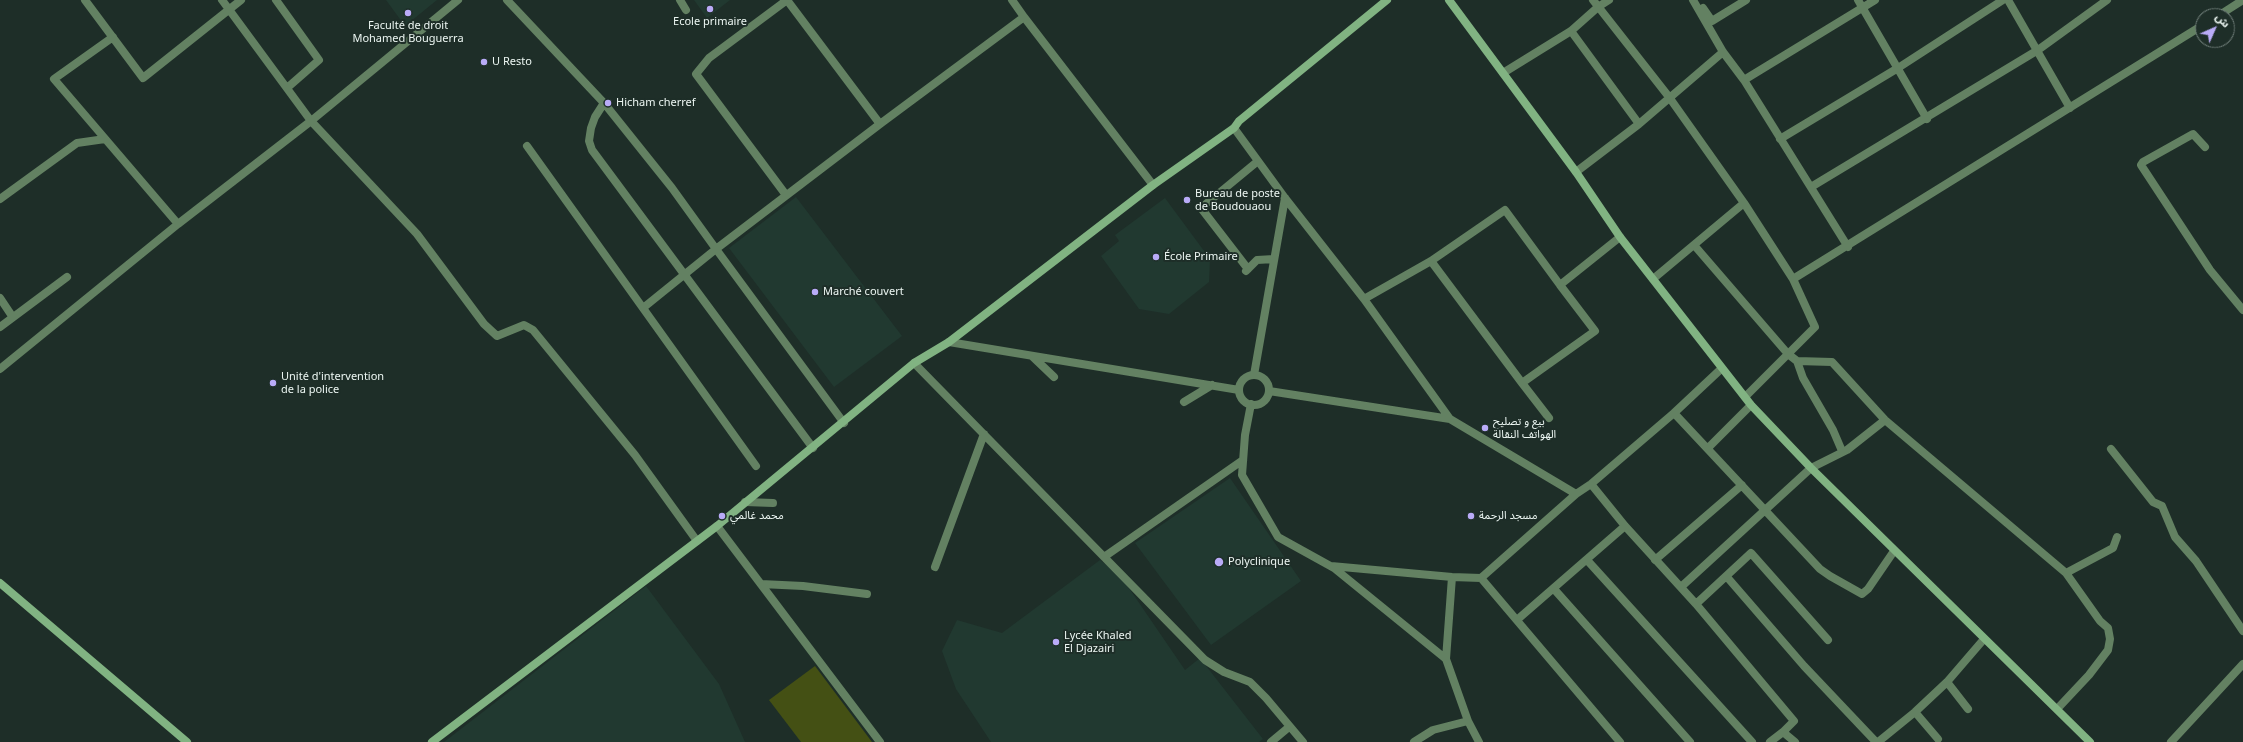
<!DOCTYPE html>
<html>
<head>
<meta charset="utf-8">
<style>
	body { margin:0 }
	#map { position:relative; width:2243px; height:742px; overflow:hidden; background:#1e2e28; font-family:"Noto Sans","Noto Sans Arabic",sans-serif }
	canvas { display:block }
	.north { position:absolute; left:2195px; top:8px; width:40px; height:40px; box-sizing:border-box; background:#1e2e28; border:1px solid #707e79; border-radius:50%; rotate:45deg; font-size:11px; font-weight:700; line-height:16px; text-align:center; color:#ecf6f2 }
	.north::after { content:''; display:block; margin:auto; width:14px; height:18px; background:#b9abf7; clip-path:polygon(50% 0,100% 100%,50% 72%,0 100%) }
</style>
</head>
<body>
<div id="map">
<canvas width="2243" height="742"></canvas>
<div class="north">ش</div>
</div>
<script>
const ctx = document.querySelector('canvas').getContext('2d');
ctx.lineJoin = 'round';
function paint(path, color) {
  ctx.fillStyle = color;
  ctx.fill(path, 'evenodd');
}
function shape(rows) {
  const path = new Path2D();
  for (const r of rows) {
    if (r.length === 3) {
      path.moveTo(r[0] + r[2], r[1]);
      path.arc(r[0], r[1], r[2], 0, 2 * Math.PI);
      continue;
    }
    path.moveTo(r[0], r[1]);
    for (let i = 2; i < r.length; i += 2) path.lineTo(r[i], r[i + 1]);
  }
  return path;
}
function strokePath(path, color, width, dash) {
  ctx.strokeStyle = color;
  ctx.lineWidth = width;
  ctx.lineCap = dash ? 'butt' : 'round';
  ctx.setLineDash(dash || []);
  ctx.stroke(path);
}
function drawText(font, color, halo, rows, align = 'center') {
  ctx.font = font + ' "Noto Sans","Noto Sans Arabic",sans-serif';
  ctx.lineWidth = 4;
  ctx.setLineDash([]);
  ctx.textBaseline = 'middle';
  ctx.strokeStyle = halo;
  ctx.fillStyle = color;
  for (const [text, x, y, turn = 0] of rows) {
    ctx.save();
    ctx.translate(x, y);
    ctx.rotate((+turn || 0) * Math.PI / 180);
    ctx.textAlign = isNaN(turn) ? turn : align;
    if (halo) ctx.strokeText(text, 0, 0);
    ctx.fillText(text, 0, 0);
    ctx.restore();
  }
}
paint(shape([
	[386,0,437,0,405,26],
	[694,0,730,0,707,18],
	[796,197,902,336,834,387,729,248],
	[1165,198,1210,259,1209,282,1169,314,1139,309,1101,256,1119,241,1115,235],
	[1230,478,1301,581,1211,645,1135,543],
	[1100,560,1120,575,1185,670,1200,658,1263,739,1259,742,991,742,956,689,942,651,957,620,1002,633],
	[646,586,719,684,745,742,444,742]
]), '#213930');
paint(shape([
	[815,666,872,742,801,742,769,700]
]), '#445014');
strokePath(shape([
	[85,0,143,78,241,0],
	[222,0,311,121,417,234,484,324,497,336,524,325,533,330,635,455,697,541],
	[276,0,319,60,287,88],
	[507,0,604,103,672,188,716,249,643,308],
	[680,0,686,10],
	[787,0,880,124,716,249,844,423],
	[1012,0,1024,17],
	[1593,0,1669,97,1744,203,1793,279],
	[1693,0,1723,52,1744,80,1848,247],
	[1858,0,1927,119],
	[2008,0,2070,108],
	[1703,8,1712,21,1746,0],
	[2218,16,2243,0],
	[1571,31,1639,124],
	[113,37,54,79,178,224],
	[1503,73,1571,31,1598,7,1609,0],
	[1744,80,1875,0],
	[604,103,595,117,591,128,589,141,592,150,813,448],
	[880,124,1024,17,1153,185],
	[1234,128,1285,198,1364,299,1450,419],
	[1780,139,1898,68,2003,0],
	[527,146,756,466],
	[2205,147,2193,134,2143,162,2141,165,2210,270,2243,310],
	[1576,172,1639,124,1723,52],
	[1811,187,2038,50,2107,0],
	[786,195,696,74,709,58,787,0],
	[0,199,77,143,105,139],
	[1694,245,1788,354,1797,361,1832,362,1885,420,2066,573,2100,621,2108,628,2110,639,2108,650,2089,675,2058,708],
	[1431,261,1522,383,1595,331,1560,285],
	[1248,269,1201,208,1258,161],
	[1246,271,1257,260,1274,259],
	[1653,279,1744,203],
	[0,298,12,316],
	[1364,299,1431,261,1505,210,1560,285,1620,237],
	[0,327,67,277],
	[949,342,1239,390],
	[1032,356,1054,377],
	[1797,361,1803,378,1833,430,1842,451],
	[914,363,1205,660,1224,672,1250,682,1266,698,1303,742],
	[0,369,178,224,311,121,458,0],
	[1254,375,1285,198],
	[1254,390,15],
	[1522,383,1549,418],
	[1269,391,1450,419,1576,494],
	[1745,397,1815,327,1793,279,2203,25],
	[1184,402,1212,385],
	[1251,404,1245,435,1242,475,1278,537,1334,568,1446,659,1468,721],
	[1674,413,1820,569,1830,576,1862,594,1868,589,1894,551],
	[1708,448,1751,405],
	[2111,449,2153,502,2162,506,2175,537,2196,561,2243,631],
	[1591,484,1625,526,1696,604,1794,721,1783,732,1795,742],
	[745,502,773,503],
	[717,526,880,742],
	[1104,557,1243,460],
	[1587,560,1752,742],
	[1655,560,1742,485],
	[1331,566,1452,577,1481,578,1576,494,1591,484,1674,413,1721,369],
	[935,567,984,434],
	[2066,573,2113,548,2117,537],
	[1727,577,1804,666,1876,742],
	[1481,578,1620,742],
	[761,584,803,586,867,594],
	[1681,587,1811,468,1847,450,1885,420],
	[1554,589,1690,742],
	[1696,604,1751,553,1828,640],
	[1518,619,1625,526],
	[1446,659,1452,577],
	[1947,682,1968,709],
	[1915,712,1938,739],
	[1271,742,1289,727],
	[1414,742,1433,730,1468,721,1479,742],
	[1770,742,1783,732],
	[1878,742,1915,712,1947,682,1984,639],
	[2171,742,2243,664]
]), '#638162', 8);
strokePath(shape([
	[1449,0,1576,172,1620,237,1751,405,1811,468,2090,742],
	[0,583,187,742],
	[432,742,717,526,914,363,949,342,1153,185,1234,128,1239,121,1387,0]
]), '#81b382', 8);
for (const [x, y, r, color] of [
	[710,9,4,"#b9abf7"],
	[408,13,4,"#b9abf7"],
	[484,62,4,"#b9abf7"],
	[608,103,4,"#b9abf7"],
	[1187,200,4,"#b9abf7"],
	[1156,257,4,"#b9abf7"],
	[815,292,4,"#b9abf7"],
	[273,383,4,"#b9abf7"],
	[1485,428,4,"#b9abf7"],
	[722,516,4,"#b9abf7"],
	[1471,516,4,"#b9abf7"],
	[1219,562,5,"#b9abf7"],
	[1056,642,4,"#b9abf7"]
]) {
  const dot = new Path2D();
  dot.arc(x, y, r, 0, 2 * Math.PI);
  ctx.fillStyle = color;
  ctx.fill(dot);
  strokePath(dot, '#1e2e28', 1.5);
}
drawText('11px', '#ecf6f2', '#1e2e28', [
	["Ecole primaire",710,22,"center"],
	["Faculté de droit",408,26,"center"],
	["Mohamed Bouguerra",408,39,"center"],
	["U Resto",492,62],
	["Hicham cherref",616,103],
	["Bureau de poste",1195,194],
	["de Boudouaou",1195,207],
	["École Primaire",1164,257],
	["Marché couvert",823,292],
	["Unité d'intervention",281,377],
	["de la police",281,390],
	["بيع و تصليح",1493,422],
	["الهواتف النقالة",1493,435],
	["محمد غالمي",730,516],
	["مسجد الرحمة",1479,516],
	["Polyclinique",1228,562],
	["Lycée Khaled",1064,636],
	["El Djazairi",1064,649]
], 'left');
</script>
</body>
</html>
